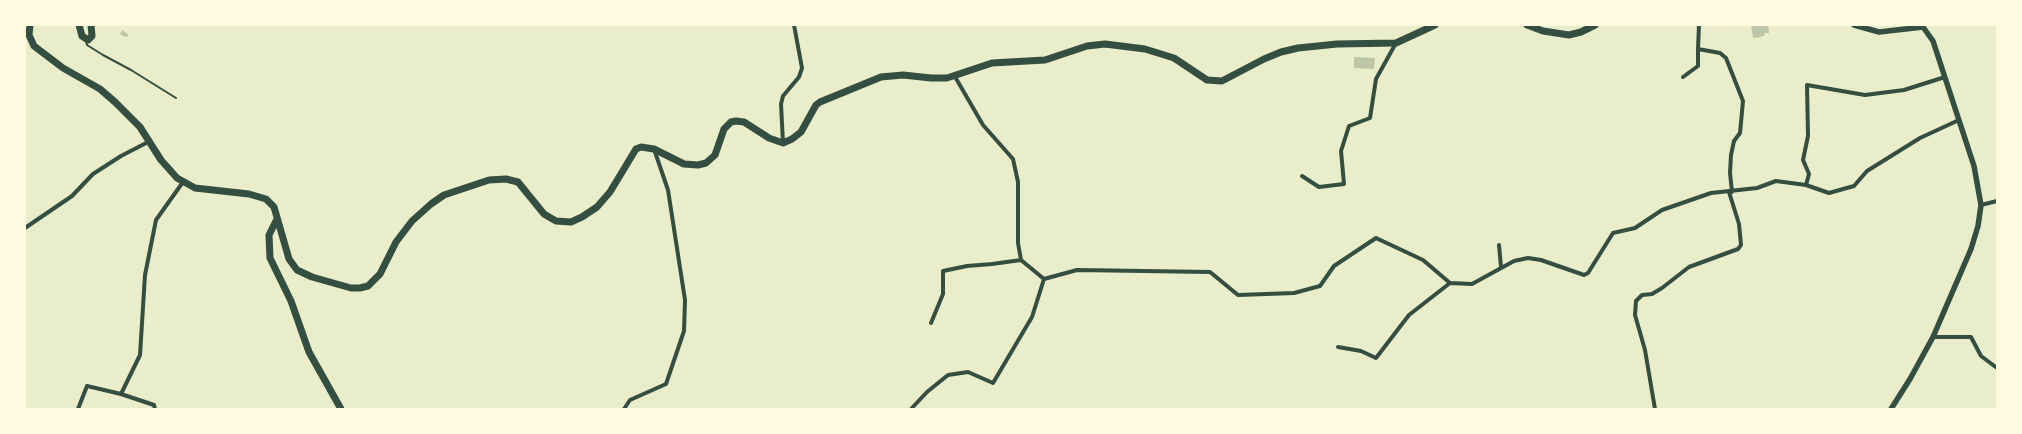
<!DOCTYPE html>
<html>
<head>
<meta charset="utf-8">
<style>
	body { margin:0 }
	#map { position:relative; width:2022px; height:434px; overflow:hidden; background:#e9edc9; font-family:"Source Serif 4",serif }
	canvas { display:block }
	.frame { position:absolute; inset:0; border:26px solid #fefae0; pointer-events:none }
</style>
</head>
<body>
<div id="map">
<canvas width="2022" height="434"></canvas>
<div class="frame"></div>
</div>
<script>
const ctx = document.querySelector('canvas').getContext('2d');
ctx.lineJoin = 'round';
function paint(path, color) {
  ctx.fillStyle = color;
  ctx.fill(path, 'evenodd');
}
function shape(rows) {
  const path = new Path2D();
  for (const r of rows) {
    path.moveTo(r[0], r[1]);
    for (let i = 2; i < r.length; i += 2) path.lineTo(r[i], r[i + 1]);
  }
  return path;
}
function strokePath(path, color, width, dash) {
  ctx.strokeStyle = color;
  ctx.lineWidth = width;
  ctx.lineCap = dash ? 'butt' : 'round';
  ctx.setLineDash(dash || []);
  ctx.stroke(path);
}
paint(shape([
	[1751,25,1768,25,1769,33,1764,33,1765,35,1761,37,1753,38],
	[122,30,129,35,126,37,120,34],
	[1354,57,1375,58,1374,69,1354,68]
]), '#bcc5a7');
strokePath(shape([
	[86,41,87,45,103,55,131,70,176,98]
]), '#344e41', 2);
strokePath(shape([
	[1699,25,1698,49,1720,53,1726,58,1743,101,1740,133,1734,141,1731,155,1730,173,1732,192],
	[1683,77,1698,66,1698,49],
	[783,143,781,104,783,96,799,77,802,68,794,25],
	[1302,176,1319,187,1344,184,1341,151,1349,126,1370,118,1376,79,1396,43],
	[1806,185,1809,174,1803,160,1808,136,1807,85,1865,95,1904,90,1945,77],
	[1981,205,1997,201],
	[25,228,72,196,93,174,121,156,150,141],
	[1499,245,1501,267],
	[1044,279,1077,270,1210,272,1238,295,1294,293,1320,286,1334,266,1376,238,1423,260,1450,283],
	[931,323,943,294,943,271,967,266,992,264,1021,260],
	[1933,337,1971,337,1981,356,1997,368],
	[1338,347,1361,351,1376,358,1409,315,1450,283,1472,284,1514,261,1528,258,1541,260,1584,275,1588,273,1613,233,1635,228,1662,210,1711,193,1757,188,1776,181,1806,185,1829,193,1854,186,1867,171,1920,138,1959,120],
	[121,394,140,355,145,275,156,220,183,182],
	[78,409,87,386,121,394,154,405,155,409],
	[624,409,630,400,666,384,684,331,685,300,668,190,654,149],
	[911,409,927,392,948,375,968,372,993,383,1032,317,1044,279,1021,260,1018,243,1018,182,1013,159,983,125,954,75],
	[1655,409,1645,350,1635,315,1636,301,1642,295,1652,294,1662,288,1689,267,1738,249,1741,245,1739,224,1729,192]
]), '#344e41', 4);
strokePath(shape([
	[1854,25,1879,32,1923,27,1933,41,1974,166,1981,205,1978,226,1971,249,1933,337,1910,379,1891,409]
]), '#344e41', 5.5);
strokePath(shape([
	[30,25,29,35,34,46,63,68,100,89,115,102,140,127,161,160,177,178,195,188,249,194,266,199,274,207,289,259,297,270,312,277,351,288,360,288,368,286,380,274,396,242,412,221,431,204,444,195,489,180,506,179,518,182,544,214,556,221,571,222,582,217,597,207,610,192,636,149,641,147,654,149,684,164,698,165,706,163,715,155,724,129,731,122,736,121,744,122,769,138,783,143,792,139,801,132,816,105,820,102,881,77,903,75,931,78,947,78,992,63,1045,60,1087,46,1105,44,1145,49,1174,58,1207,80,1222,81,1264,59,1281,52,1298,48,1337,44,1396,43,1435,25],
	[79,25,82,36,88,40,92,36,91,25],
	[1527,25,1543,31,1569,35,1581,32,1595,25],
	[277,219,269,235,270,258,291,301,309,352,341,409]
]), '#344e41', 7);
</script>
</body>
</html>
